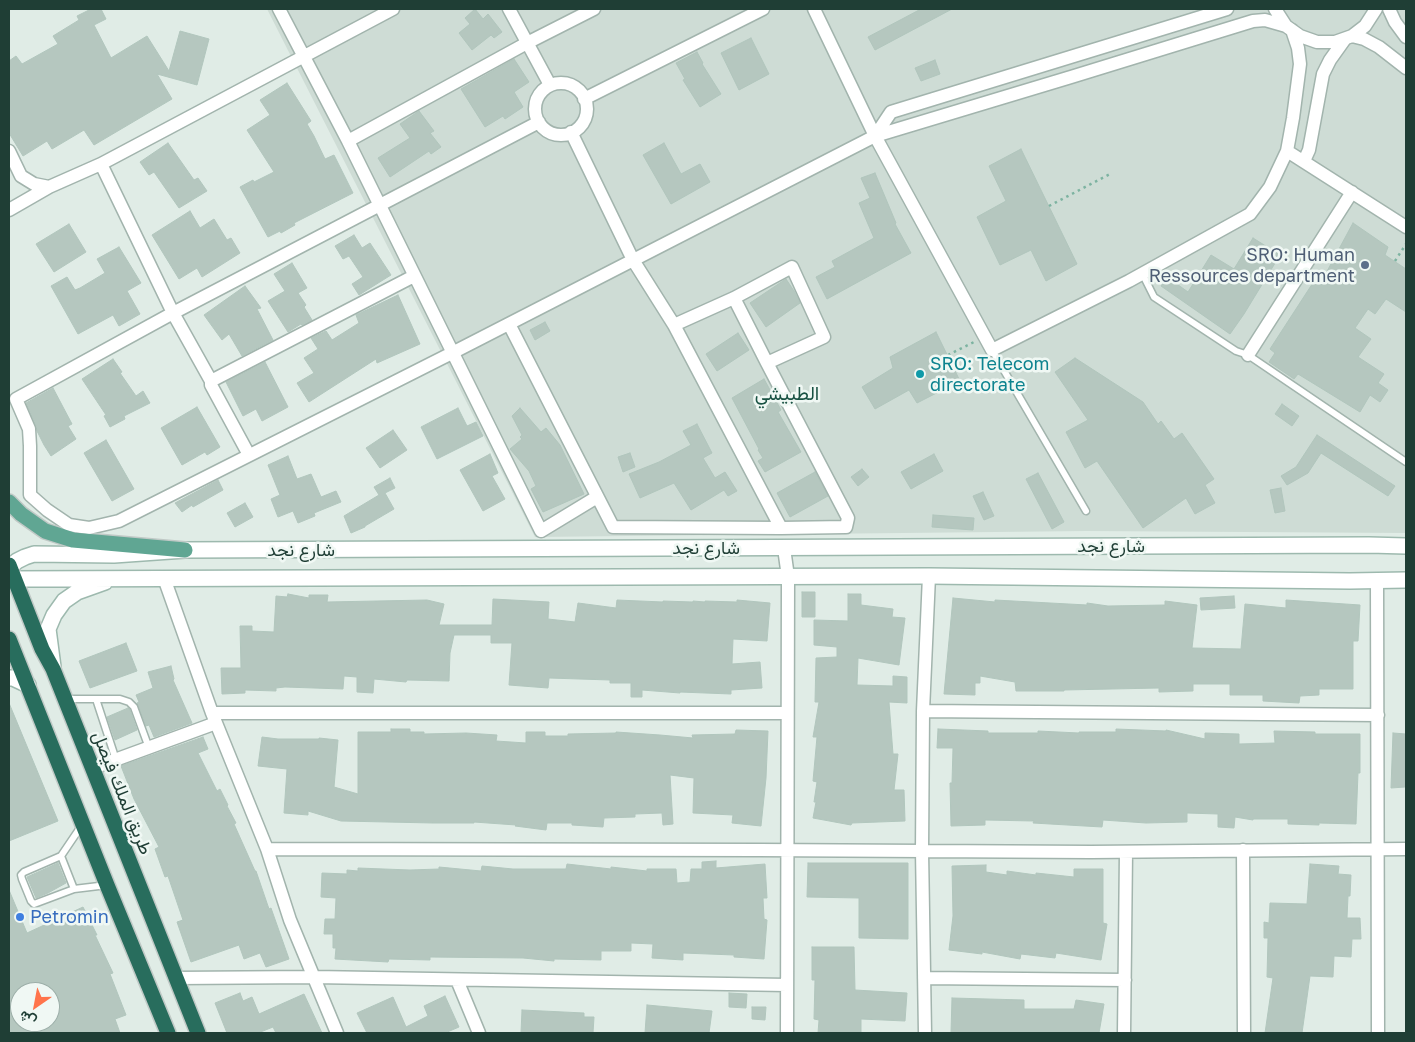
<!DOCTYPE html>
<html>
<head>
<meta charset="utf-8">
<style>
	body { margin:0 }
	#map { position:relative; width:1415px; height:1042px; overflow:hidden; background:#e0ece6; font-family:"Golos Text",Vazirmatn,sans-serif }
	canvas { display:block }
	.frame { position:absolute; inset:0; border:10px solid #1f3e35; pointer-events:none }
	.north { position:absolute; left:10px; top:982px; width:50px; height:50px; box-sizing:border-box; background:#f0f8f4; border:1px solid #9caea8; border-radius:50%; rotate:213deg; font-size:14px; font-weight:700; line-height:20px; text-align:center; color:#1f3e35 }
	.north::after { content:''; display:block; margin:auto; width:18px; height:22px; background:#ff744b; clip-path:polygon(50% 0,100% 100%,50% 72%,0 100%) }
</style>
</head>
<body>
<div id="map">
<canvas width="1415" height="1042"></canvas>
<div class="frame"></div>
<div class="north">ش</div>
</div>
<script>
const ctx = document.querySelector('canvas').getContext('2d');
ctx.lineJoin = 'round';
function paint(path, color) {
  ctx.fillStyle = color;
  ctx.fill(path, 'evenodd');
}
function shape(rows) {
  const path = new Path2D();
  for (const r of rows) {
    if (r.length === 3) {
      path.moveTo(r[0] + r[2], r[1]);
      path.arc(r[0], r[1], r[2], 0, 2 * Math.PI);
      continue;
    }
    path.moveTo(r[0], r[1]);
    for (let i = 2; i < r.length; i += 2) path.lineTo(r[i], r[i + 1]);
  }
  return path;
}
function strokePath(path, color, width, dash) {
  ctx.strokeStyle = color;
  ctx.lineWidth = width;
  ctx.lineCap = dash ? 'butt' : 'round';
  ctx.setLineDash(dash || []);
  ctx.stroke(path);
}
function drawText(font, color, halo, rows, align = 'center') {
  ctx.font = font + ' "Golos Text",Vazirmatn,sans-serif';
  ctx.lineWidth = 5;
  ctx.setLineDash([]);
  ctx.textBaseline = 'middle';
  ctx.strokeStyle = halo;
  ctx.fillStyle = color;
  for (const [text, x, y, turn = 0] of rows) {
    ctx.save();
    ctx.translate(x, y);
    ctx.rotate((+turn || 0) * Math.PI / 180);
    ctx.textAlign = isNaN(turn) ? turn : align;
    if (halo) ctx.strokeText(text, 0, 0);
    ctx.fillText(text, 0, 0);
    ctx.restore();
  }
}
paint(shape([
	[267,9,1406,9,1406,533,1087,531,535,537]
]), '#cedcd5');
const building = shape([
	[91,9,101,9,106,19,94,25,111,58,147,36,169,71,180,31,209,39,197,85,157,74,172,99,94,145,84,130,52,149,47,141,23,156,9,133,9,61,16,56,22,64,58,44,53,36,79,20,77,16,91,9],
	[475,9,483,19,488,14,502,32,494,38,491,35,472,50,459,33,470,24,465,18,475,9],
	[921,9,952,9,875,50,868,37,921,9],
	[751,38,769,74,739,90,721,53,751,38],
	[697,52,703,63,702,64,721,94,700,107,683,80,685,79,676,63,697,52],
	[514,59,529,82,514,92,523,107,505,119,503,116,485,127,461,89,514,59],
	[935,60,940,74,921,81,915,68,935,60],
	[287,83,311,121,307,124,314,136,325,159,334,155,353,193,294,223,295,225,281,233,280,231,268,237,240,187,253,180,254,182,274,172,247,130,270,115,260,100,287,83],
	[419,111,434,131,430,133,441,147,431,154,429,151,390,177,378,158,410,138,400,124,419,111],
	[168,143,194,180,198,178,207,191,179,208,154,172,149,175,140,162,168,143],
	[664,143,681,174,700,164,710,182,671,204,643,155,664,143],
	[1021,149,1077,264,1046,281,1031,250,1000,265,977,217,1006,201,989,166,1021,149],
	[875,173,896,223,895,224,911,253,827,299,816,277,835,267,832,261,874,238,859,203,870,198,861,178,875,173],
	[190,211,200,228,214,219,227,240,231,238,240,253,202,277,197,268,179,279,152,235,190,211],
	[1353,223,1388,247,1385,255,1406,269,1406,312,1386,299,1375,314,1368,309,1355,328,1371,339,1358,357,1384,374,1378,383,1388,390,1380,402,1370,395,1360,412,1298,374,1294,379,1269,362,1275,353,1270,349,1320,272,1325,275,1353,223],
	[69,224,86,252,54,272,36,244,69,224],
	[354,235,362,248,370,243,391,275,359,295,352,284,363,277,349,256,343,259,335,246,354,235],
	[1253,238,1280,255,1244,314,1230,334,1161,286,1167,277,1188,292,1211,255,1234,269,1253,238],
	[119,247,141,283,127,291,140,314,119,326,113,315,78,334,51,286,67,277,75,290,80,288,105,273,97,259,119,247],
	[292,263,307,288,298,293,306,305,304,307,312,320,302,325,301,324,288,332,268,301,285,291,274,274,292,263],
	[786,279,794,291,800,303,766,327,750,303,786,279],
	[245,286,261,308,257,309,273,340,242,356,229,334,222,340,204,315,245,286],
	[398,295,420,344,377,363,376,359,309,402,297,383,314,373,304,358,318,349,311,338,326,331,332,340,359,323,356,315,398,295],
	[545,322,550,331,535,340,530,330,545,322],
	[936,332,960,381,917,403,909,390,875,409,862,387,893,368,890,357,936,332],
	[738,333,749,350,717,371,706,354,738,333],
	[1075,358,1143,402,1158,424,1161,421,1174,439,1182,433,1214,479,1205,485,1215,503,1195,514,1186,498,1143,528,1097,461,1085,468,1066,432,1088,420,1055,372,1075,358],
	[113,359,122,372,120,373,136,396,143,391,150,403,124,416,125,419,110,427,104,416,106,415,82,379,113,359],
	[265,362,288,407,262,421,256,409,243,416,226,382,265,362],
	[764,379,781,410,778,412,801,452,765,472,758,461,763,458,758,450,759,449,732,398,764,379],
	[53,388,72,424,68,426,76,439,51,456,44,445,37,431,36,426,26,403,53,388],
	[1282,404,1299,416,1292,426,1275,414,1282,404],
	[197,407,220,447,207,455,205,452,182,465,161,428,197,407],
	[458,408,467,426,476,422,483,436,437,459,421,427,458,408],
	[520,408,541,432,546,428,560,445,584,494,543,512,531,489,536,486,529,471,510,449,522,439,520,437,522,435,512,416,520,408],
	[697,424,712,453,703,458,715,478,725,472,737,491,728,496,724,490,691,510,674,483,640,498,629,474,659,462,691,445,683,431,697,424],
	[393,430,407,450,380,468,366,448,393,430],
	[1317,435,1395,486,1388,496,1321,453,1308,473,1287,485,1281,476,1296,467,1317,435],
	[106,440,134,489,112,501,84,453,106,440],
	[630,453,635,467,623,472,618,457,630,453],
	[490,454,498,473,492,476,505,499,483,511,460,470,490,454],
	[934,454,943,471,911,489,901,472,934,454],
	[288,456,297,479,311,474,321,497,336,491,341,502,314,513,315,516,298,523,293,511,278,517,271,499,280,495,268,465,288,456],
	[862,469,869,477,858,486,851,477,862,469],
	[815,472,828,496,790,517,777,493,815,472],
	[1038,473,1064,522,1052,529,1026,479,1038,473],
	[390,478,395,488,385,493,394,509,365,526,365,527,351,533,344,516,379,495,374,487,390,478],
	[218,480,223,490,193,507,192,505,182,512,175,503,218,480],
	[1281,488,1285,511,1275,513,1270,490,1281,488],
	[983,492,994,516,984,520,973,496,983,492],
	[245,503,253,517,235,527,227,513,245,503],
	[933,515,974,518,973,530,932,527,933,515],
	[802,592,815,592,815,617,802,617,802,592],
	[288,594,309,598,309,595,328,595,327,602,427,600,444,604,439,625,492,625,493,599,549,602,548,619,575,622,578,603,616,608,617,600,663,602,663,601,693,602,693,601,705,602,705,601,737,602,737,600,770,603,767,641,733,639,732,664,760,662,762,688,731,690,731,694,680,692,680,693,642,690,642,697,631,697,631,683,610,683,610,680,549,678,548,688,509,685,512,643,491,643,491,635,454,635,450,653,449,681,407,680,406,682,374,679,373,693,357,692,357,677,344,676,343,689,285,687,276,688,276,691,245,690,245,693,222,694,221,668,241,668,240,626,252,626,252,631,274,632,276,596,287,597,288,594],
	[848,594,861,594,861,605,893,609,892,617,905,618,899,665,858,658,857,685,893,686,893,676,907,677,907,703,889,702,893,754,898,754,894,790,904,790,905,821,852,823,851,825,813,818,816,802,814,802,817,782,813,781,817,737,813,737,819,702,815,702,816,658,837,657,837,647,814,645,814,620,848,621,848,594],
	[1234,596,1235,608,1201,610,1200,598,1234,596],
	[953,598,995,602,995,600,1087,605,1087,603,1108,606,1165,605,1165,601,1197,605,1192,648,1241,649,1245,604,1286,608,1286,600,1360,605,1358,641,1353,641,1353,689,1319,689,1319,695,1300,696,1299,703,1263,701,1263,695,1230,695,1230,684,1193,684,1193,691,1159,692,1159,688,1064,690,1064,691,1016,691,1015,682,980,676,980,683,975,683,975,695,944,694,953,598],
	[126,643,137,671,90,688,79,661,126,643],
	[171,666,174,679,173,680,192,723,154,737,149,725,146,726,137,703,139,702,136,695,153,688,148,672,171,666],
	[9,703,58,821,9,841,9,703],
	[128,708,130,710,137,730,115,740,107,717,128,708],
	[391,729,410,729,410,732,424,732,424,734,466,733,497,735,496,741,526,743,526,732,545,732,545,736,568,736,568,734,616,733,616,732,660,735,693,738,692,735,735,734,736,730,768,731,766,778,761,826,732,823,733,815,693,813,694,778,670,775,673,824,663,825,662,813,635,814,635,817,604,818,603,827,572,825,572,823,547,823,546,830,515,826,516,825,474,822,474,823,433,823,341,821,308,811,308,815,284,813,287,769,258,766,262,737,278,739,319,739,319,738,338,740,334,787,358,794,358,732,391,732,391,729],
	[938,729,988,731,988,733,1038,733,1038,731,1079,733,1079,732,1116,732,1116,729,1166,731,1166,730,1205,739,1205,733,1239,734,1239,744,1275,743,1274,731,1315,732,1315,734,1360,734,1360,773,1358,773,1356,824,1319,823,1319,825,1288,824,1288,819,1253,819,1253,820,1235,817,1234,828,1218,827,1218,814,1187,813,1187,822,1146,823,1103,820,1102,827,1033,823,1034,821,985,820,985,825,951,826,950,783,952,783,953,748,937,748,938,729],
	[1393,733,1406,734,1405,787,1391,788,1393,733],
	[203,737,208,749,198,753,217,791,220,789,228,805,227,806,236,823,234,824,255,871,256,871,269,909,271,908,289,959,266,967,260,953,244,959,239,945,191,962,177,922,183,920,168,876,165,877,155,849,159,847,134,799,121,766,203,737],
	[716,861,716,868,765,864,767,898,763,898,764,919,767,920,764,959,734,957,734,955,683,953,683,960,652,958,653,944,631,943,631,951,601,951,601,960,554,959,554,961,523,958,430,957,430,960,389,959,388,962,335,959,336,948,333,948,333,934,324,934,325,919,335,919,336,898,321,897,322,873,347,874,347,870,358,871,358,868,410,870,439,869,439,867,481,871,482,866,513,869,566,869,567,864,611,869,611,867,647,871,647,869,676,869,677,883,690,882,691,869,702,869,702,862,716,861],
	[58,863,66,883,48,893,36,898,27,877,58,863],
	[808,863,908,863,908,939,859,938,859,898,807,897,808,863],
	[1310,864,1339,866,1338,874,1351,875,1350,896,1348,896,1347,918,1360,918,1361,939,1352,939,1351,957,1334,956,1333,977,1310,976,1302,1033,1265,1033,1273,978,1267,977,1268,938,1264,938,1264,922,1269,923,1270,903,1307,904,1310,864],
	[986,865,986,872,1007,875,1007,871,1036,875,1036,873,1074,877,1074,869,1103,869,1103,923,1107,924,1101,960,1056,953,1055,958,1021,954,1020,959,982,952,982,954,949,950,953,916,952,866,986,865],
	[9,890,27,933,83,907,97,935,95,935,113,973,110,974,126,1015,115,1019,120,1033,9,1033,9,890],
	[20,992,50,992,50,1022,20,1022,20,992],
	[812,947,854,947,855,990,907,993,905,1021,861,1019,861,1033,818,1033,819,1020,814,1019,815,980,812,980,812,947],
	[240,993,243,1001,252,997,259,1014,304,994,322,1033,276,1033,273,1027,258,1033,227,1033,215,1003,240,993],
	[729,993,747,994,746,1008,729,1007,729,993],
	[445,996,459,1027,445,1033,367,1033,357,1013,393,997,406,1027,428,1016,424,1006,445,996],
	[952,998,1024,1000,1024,1009,1074,1009,1076,1000,1104,1004,1099,1033,951,1033,952,998],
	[647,1005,712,1011,709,1033,645,1033,647,1005],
	[752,1007,766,1007,765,1020,752,1019,752,1007],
	[522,1010,584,1013,584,1017,594,1017,593,1033,521,1033,522,1010]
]);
paint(building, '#b5c7bf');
strokePath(building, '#b1c6bd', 1);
const lane = shape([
	[1142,273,1154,297,1236,351,1248,355,1406,462],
	[992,350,1086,511],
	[66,699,120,699,129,702,134,707,149,748],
	[96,699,116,760],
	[82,825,61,856,74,889,107,885],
	[61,856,24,872,21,875,22,879,31,901,34,904,74,889]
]);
const street = shape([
	[279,9,348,141,541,531,597,497],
	[509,9,550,85],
	[814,9,875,136,992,350,1129,281,1250,214,1270,187,1287,151,1293,118,1300,64,1298,48,1292,30],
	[1275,9,1286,26,1300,36,1317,42,1335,42,1352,36,1365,26,1376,9],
	[1389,9,1395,22,1406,37],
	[1352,36,1364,39,1379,47,1406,68],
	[561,109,26],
	[584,99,763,9],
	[539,122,173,313,16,399,29,429,30,446,30,495,47,510,69,525,89,528,119,521,452,353,875,136,1071,77,1253,21,1265,20,1286,26],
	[571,132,633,260,674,325],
	[875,136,891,112,1227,9],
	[348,141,527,43,594,9],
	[9,151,21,176,34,184,49,187,101,164,393,9],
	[1287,151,1406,227],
	[1304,161,1309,150,1323,74,1330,60,1345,39],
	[101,164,173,313,211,381],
	[9,210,49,187],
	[734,298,767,363],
	[509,324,613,527,781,528,846,527,848,518,767,363,824,337,792,267,734,298,674,325,781,528],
	[1248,355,1352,192],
	[249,455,211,385,211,381,414,276],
	[784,548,788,577,787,1033],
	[164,578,212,713,267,849,290,920,337,1033],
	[1377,581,1378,1033],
	[923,711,1378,715],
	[212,713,787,713],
	[93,768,216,723],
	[267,849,759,850,1091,852,1406,849],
	[1243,850,1244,1033],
	[176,978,314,977,787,985],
	[924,978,1125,980],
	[457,980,479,1033],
	[925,1033,922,851,923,711,929,576],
	[1124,1033,1126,852]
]);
const secondary = shape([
	[10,567,17,561,25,557,34,554,114,555,185,550,1369,545,1406,546],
	[9,579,929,576,1350,581,1406,580],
	[53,667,48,629,54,615,64,601,77,592,105,582],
	[9,678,13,678,28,685]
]);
const primary = shape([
	[9,502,21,514,45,531,73,540,185,550]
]);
const highway = shape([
	[9,565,42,649,53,669,198,1033],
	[9,639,107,885,168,1033]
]);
strokePath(lane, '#a2b4ad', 9);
strokePath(street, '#a2b4ad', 15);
strokePath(secondary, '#9db9ae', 18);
strokePath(primary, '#c0c9c6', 18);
strokePath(highway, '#c0c9c6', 18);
strokePath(shape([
	[1049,206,1110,174],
	[1395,261,1406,244],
	[948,355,974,342]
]), '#7db3a1', 2.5, [2.5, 4]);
strokePath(lane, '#fff', 6);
strokePath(street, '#fff', 12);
strokePath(secondary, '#fff', 15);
strokePath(primary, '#60a693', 15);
strokePath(highway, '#286d5d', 15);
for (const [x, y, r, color] of [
	[1365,265,5,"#5c6f8a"],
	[920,374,5,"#0f9aa8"],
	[20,917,5,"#3f7fe0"]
]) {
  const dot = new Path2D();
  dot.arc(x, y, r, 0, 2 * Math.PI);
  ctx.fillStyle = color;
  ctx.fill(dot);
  strokePath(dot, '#f0f8f4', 2);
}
drawText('18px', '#4e5e75', '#f0f8f4', [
	["SRO: Human",1355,255],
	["Ressources department",1355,276]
], 'right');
drawText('18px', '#0d838f', '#f0f8f4', [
	["SRO: Telecom",930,364],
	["directorate",930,385]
], 'left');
drawText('18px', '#1f3e35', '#f0f8f4', [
	["شارع نجد",1111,546],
	["شارع نجد",706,548],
	["شارع نجد",301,550],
	["طريق الملك فيصل",122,793,68]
]);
drawText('18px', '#366cbe', '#f0f8f4', [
	["Petromin",30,917]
], 'left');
drawText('19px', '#195243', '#f0f8f4', [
	["الطبيشي",787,394]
]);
</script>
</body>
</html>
